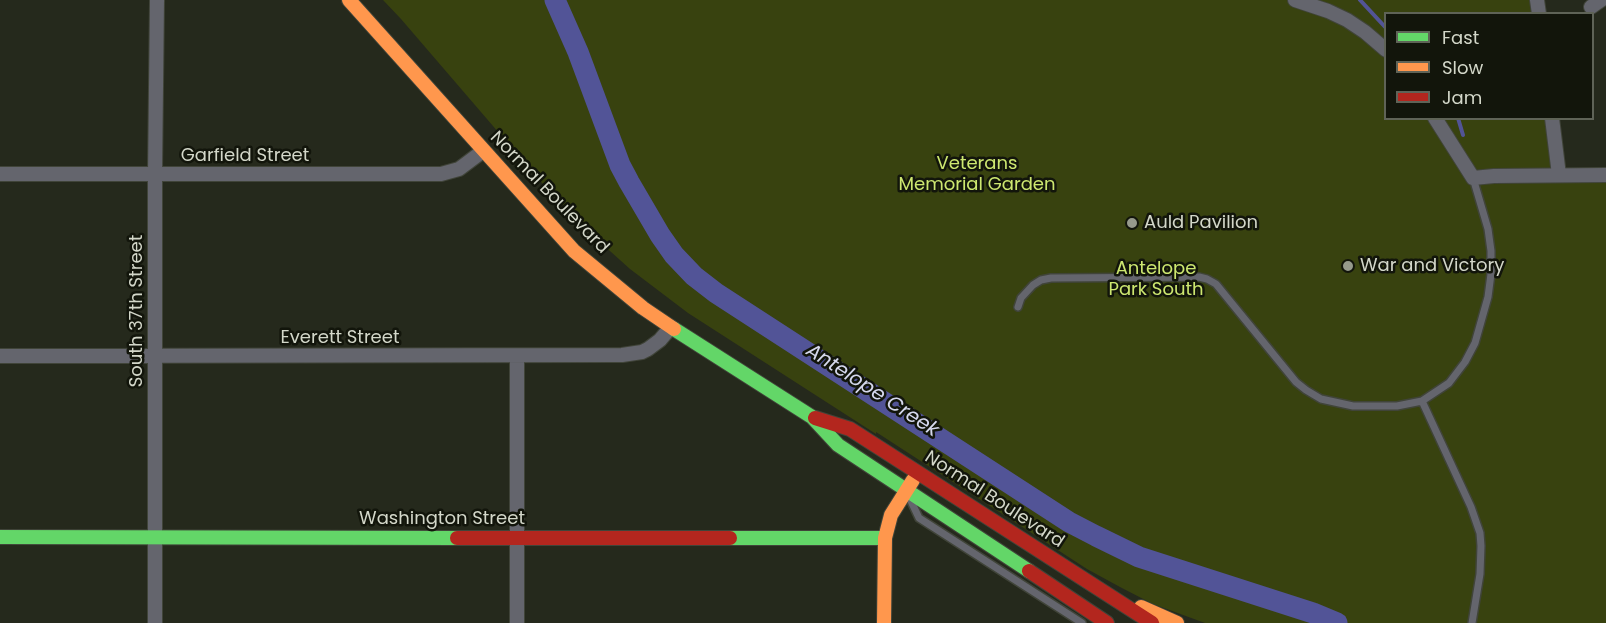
<!DOCTYPE html>
<html>
<head>
<meta charset="utf-8">
<style>
	body { margin:0 }
	#map { position:relative; width:1606px; height:623px; overflow:hidden; background:#25291c; font-family:Poppins,sans-serif }
	canvas { display:block }
	.legend { position:absolute; left:1384px; top:12px; width:210px; height:108px; box-sizing:border-box; background:#12150b; border:2px solid #5f6357; margin:0; padding:8px 10px; list-style:none; font-size:18px; color:#d3d7c9 }
	.legend li { display:flex; align-items:center; gap:12px; height:30px }
	.legend b { width:30px; border:2px solid #5f6357 }
</style>
</head>
<body>
<div id="map">
<canvas width="1606" height="623"></canvas>
<ul class="legend">
<li><b style="height:8px;background:#63d668"></b>Fast</li>
<li><b style="height:8px;background:#ff974d"></b>Slow</li>
<li><b style="height:8px;background:#b3261e"></b>Jam</li>
</ul>
</div>
<script>
const ctx = document.querySelector('canvas').getContext('2d');
ctx.lineJoin = 'round';
function paint(path, color) {
  ctx.fillStyle = color;
  ctx.fill(path, 'evenodd');
}
function shape(rows) {
  const path = new Path2D();
  for (const r of rows) {
    path.moveTo(r[0], r[1]);
    for (let i = 2; i < r.length; i += 2) path.lineTo(r[i], r[i + 1]);
  }
  return path;
}
function strokePath(path, color, width, dash) {
  ctx.strokeStyle = color;
  ctx.lineWidth = width;
  ctx.lineCap = dash ? 'butt' : 'round';
  ctx.setLineDash(dash || []);
  ctx.stroke(path);
}
function drawText(font, color, halo, rows, align = 'center') {
  ctx.font = font + ' Poppins,sans-serif';
  ctx.lineWidth = 5;
  ctx.setLineDash([]);
  ctx.textBaseline = 'middle';
  ctx.strokeStyle = halo;
  ctx.fillStyle = color;
  for (const [text, x, y, turn = 0] of rows) {
    ctx.save();
    ctx.translate(x, y);
    ctx.rotate((+turn || 0) * Math.PI / 180);
    ctx.textAlign = isNaN(turn) ? turn : align;
    if (halo) ctx.strokeText(text, 0, 0);
    ctx.fillText(text, 0, 0);
    ctx.restore();
  }
}
paint(shape([
	[383,0,1537,0,1539,13,1386,14,1386,118,1552,119,1559,175,1606,175,1606,623,1205,623,1153,604,1120,587,1087,569,876,432,876,434,688,313,630,269,591,234,548,190,401,19]
]), '#38420f');
strokePath(shape([
	[1360,0,1386,28],
	[1458,118,1463,135]
]), '#525497', 4);
strokePath(shape([
	[555,0,578,52,620,165,629,182,660,235,674,255,694,276,716,293,1069,522,1096,536,1139,557,1313,613,1337,623]
]), '#525497', 21);
const lane = shape([
	[1018,307,1021,298,1033,285,1041,280,1051,278,1199,277,1207,279,1216,284,1296,382,1306,390,1321,399,1353,406,1397,406,1422,401],
	[910,499,919,518,1082,623],
	[1472,623,1480,574,1481,546,1480,533,1471,507,1422,401,1449,383,1465,362,1475,343,1488,297,1491,274,1491,251,1488,229,1473,178]
]);
const street = shape([
	[1295,0,1328,11,1347,20,1365,32,1386,50],
	[1537,0,1539,14],
	[1591,7,1601,0],
	[1435,118,1473,178,1494,176,1606,175],
	[1552,118,1559,175],
	[0,174,441,174,459,169,483,151],
	[0,356,622,355,642,352,648,349,660,340,671,327],
	[517,356,517,623],
	[155,623,155,174,157,0]
]);
const fast = shape([
	[674,329,812,417,838,445,1029,571],
	[0,537,457,538],
	[730,538,885,538]
]);
const slow = shape([
	[349,0,574,251,643,308,674,329],
	[1141,607,1177,623],
	[884,623,885,538,891,515,913,480]
]);
const jam = shape([
	[815,418,850,429,1152,623],
	[457,538,730,538],
	[1029,571,1107,623]
]);
strokePath(lane, '#404439', 10);
strokePath(street, '#404439', 16);
strokePath(fast, '#404439', 16);
strokePath(slow, '#404439', 16);
strokePath(jam, '#404439', 16);
strokePath(lane, '#64656d', 7);
strokePath(street, '#64656d', 14);
strokePath(fast, '#63d668', 14);
strokePath(slow, '#ff974d', 14);
strokePath(jam, '#b3261e', 14);
for (const [x, y, r, color] of [
	[1132,223,6,"#969a8c"],
	[1348,266,6,"#969a8c"]
]) {
  const dot = new Path2D();
  dot.arc(x, y, r, 0, 2 * Math.PI);
  ctx.fillStyle = color;
  ctx.fill(dot);
  strokePath(dot, '#12150b', 2);
}
drawText('18px', '#d3d7c9', '#12150b', [
	["Garfield Street",245,156],
	["Normal Boulevard",549,193,46],
	["South 37th Street",137,311,-90],
	["Everett Street",340,338],
	["Normal Boulevard",994,500,33],
	["Washington Street",442,519]
]);
drawText('18px', '#cde770', '#12150b', [
	["Veterans",977,164],
	["Memorial Garden",977,185],
	["Antelope",1156,269],
	["Park South",1156,290]
]);
drawText('18px', '#d3d7c9', '#12150b', [
	["Auld Pavilion",1144,223],
	["War and Victory",1360,266]
], 'left');
drawText('italic 20px', '#d5d8ed', '#12150b', [
	["Antelope Creek",872,391,33]
]);
</script>
</body>
</html>
